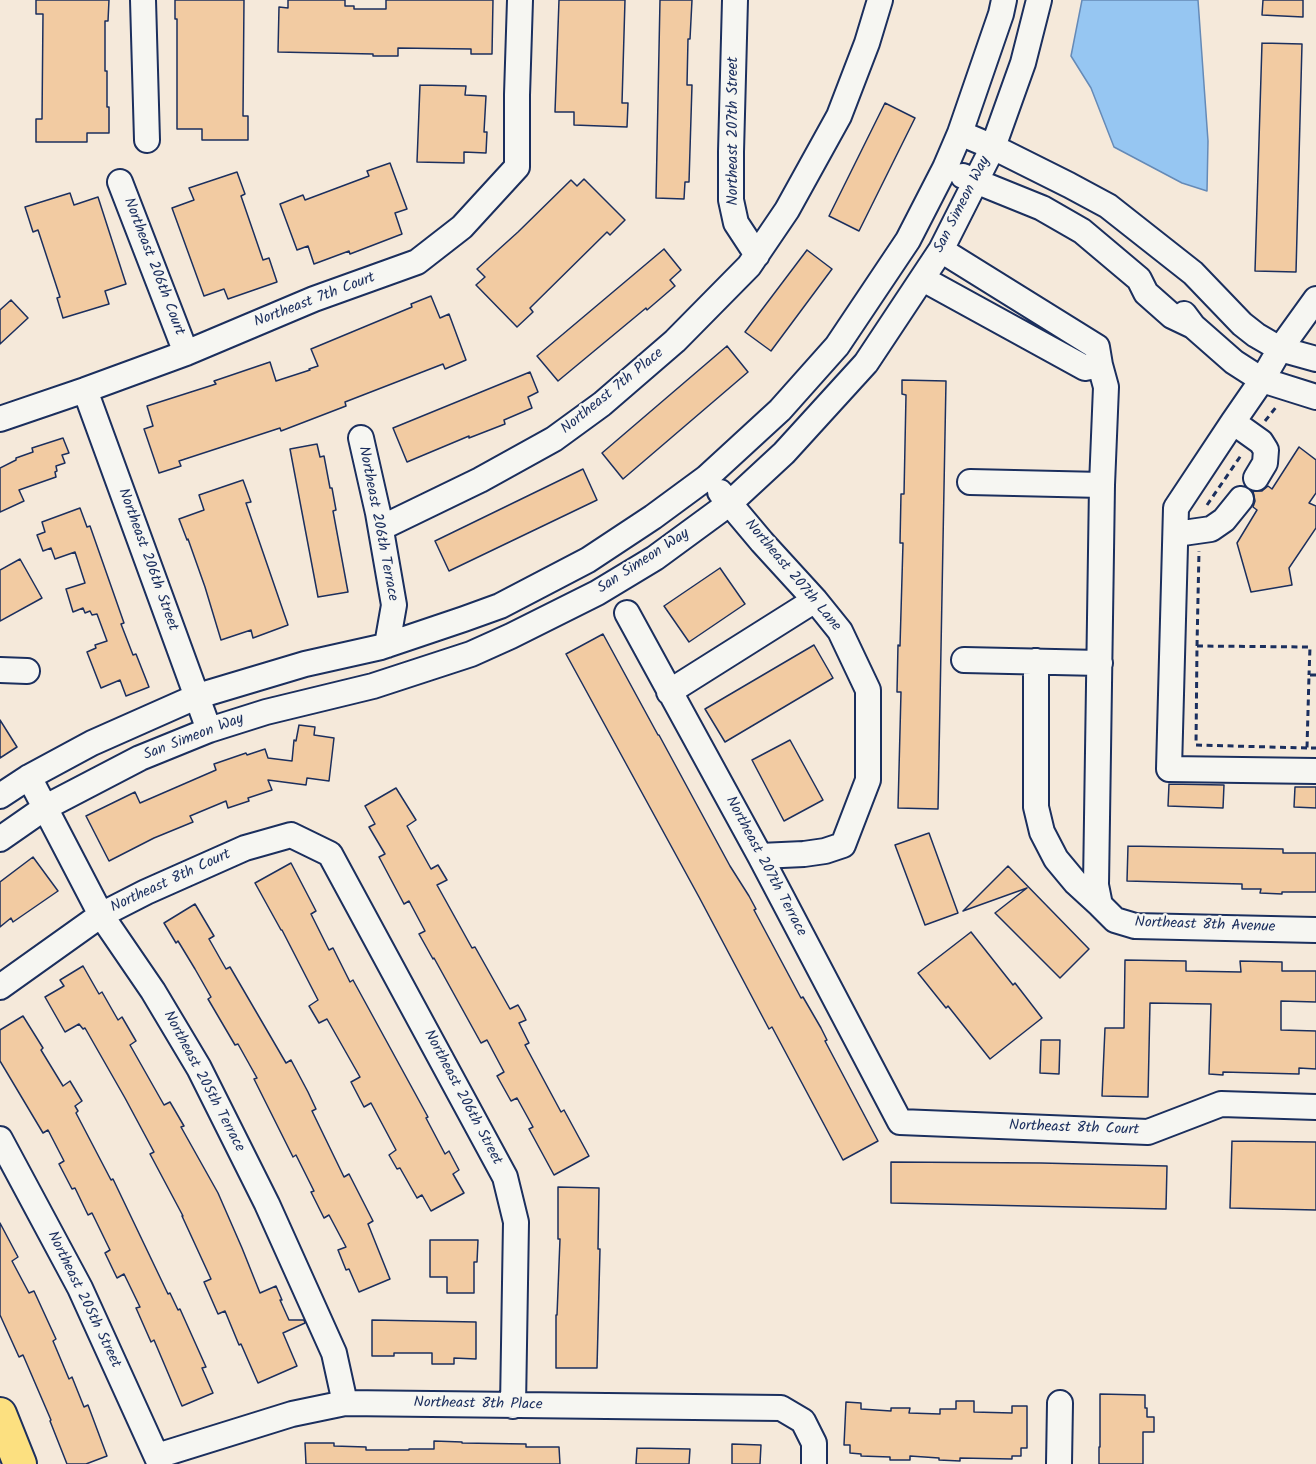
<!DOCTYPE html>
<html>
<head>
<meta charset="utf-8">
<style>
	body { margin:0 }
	canvas { display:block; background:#f5e9da }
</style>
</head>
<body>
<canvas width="1316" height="1464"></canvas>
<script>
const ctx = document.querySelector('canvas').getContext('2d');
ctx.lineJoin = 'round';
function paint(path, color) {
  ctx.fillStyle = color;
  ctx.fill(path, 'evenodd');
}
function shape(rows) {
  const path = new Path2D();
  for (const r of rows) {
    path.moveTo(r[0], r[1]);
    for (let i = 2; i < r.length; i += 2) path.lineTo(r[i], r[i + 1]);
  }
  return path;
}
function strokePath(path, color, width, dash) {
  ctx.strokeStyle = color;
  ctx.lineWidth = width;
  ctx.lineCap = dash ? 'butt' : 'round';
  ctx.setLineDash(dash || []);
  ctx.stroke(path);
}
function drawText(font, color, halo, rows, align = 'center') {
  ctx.font = font + ' Kalam,sans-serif';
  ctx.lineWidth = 4.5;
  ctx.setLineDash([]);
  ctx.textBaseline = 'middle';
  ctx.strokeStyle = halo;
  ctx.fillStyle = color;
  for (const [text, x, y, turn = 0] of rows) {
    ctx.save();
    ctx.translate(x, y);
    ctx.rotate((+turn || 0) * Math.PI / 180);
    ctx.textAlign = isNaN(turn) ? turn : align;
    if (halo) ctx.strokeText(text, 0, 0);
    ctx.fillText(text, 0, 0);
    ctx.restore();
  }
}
const water = shape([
	[1082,0,1198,0,1208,141,1207,191,1182,183,1114,147,1091,88,1071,56,1082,0]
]);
paint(water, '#96c6f2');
strokePath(water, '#658ab7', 1.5);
const building = shape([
	[36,0,109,0,108,21,105,21,105,71,107,71,107,107,109,107,109,133,87,133,87,142,36,142,36,119,42,119,43,14,36,14,36,0],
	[175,0,244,0,243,116,248,116,248,140,202,140,202,129,177,129,177,19,175,19,175,0],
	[288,0,345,0,345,6,354,6,354,9,386,9,386,0,493,0,492,54,471,54,471,49,398,48,398,56,373,56,373,54,278,52,279,7,288,8,288,0],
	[559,0,625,0,622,103,628,103,627,127,574,125,574,112,555,112,559,0],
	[660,0,692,0,690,39,688,39,687,85,692,85,689,182,685,182,684,199,656,198,660,0],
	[1263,0,1303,0,1303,17,1262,15,1263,0],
	[1262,43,1302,44,1296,272,1255,271,1262,43],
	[420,85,466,86,465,95,486,96,484,132,487,132,486,153,464,152,464,163,417,162,420,85],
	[885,103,915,118,859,231,829,216,885,103],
	[390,163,407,209,395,213,402,234,350,254,349,251,314,264,308,246,297,250,280,204,303,195,305,200,369,176,367,171,390,163],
	[237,172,245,194,241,196,263,260,269,258,277,282,228,299,224,289,204,296,172,208,194,200,189,188,237,172],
	[584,179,625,220,610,235,607,232,530,308,533,312,517,327,476,285,485,277,477,269,518,232,571,180,577,186,584,179],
	[70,193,74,205,98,197,126,284,105,291,109,304,63,318,57,298,60,297,38,230,33,232,25,207,70,193],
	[664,249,681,270,670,280,675,286,647,310,646,308,558,381,537,356,664,249],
	[807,250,832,269,771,351,745,332,807,250],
	[431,296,440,318,449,314,466,360,445,369,443,364,345,402,346,406,281,431,280,428,179,461,181,466,159,473,144,429,153,426,147,406,216,384,214,381,270,362,276,381,310,370,309,369,318,366,311,349,412,307,411,304,431,296],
	[11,300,28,318,0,344,0,310,11,300],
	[727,346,748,372,623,479,602,453,727,346],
	[530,372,538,392,528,397,532,408,504,420,505,424,469,438,469,436,407,462,393,428,530,372],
	[902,380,946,381,938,809,898,808,901,692,897,692,898,645,900,646,903,543,900,543,901,494,904,494,906,395,902,394,902,380],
	[63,438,69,453,62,455,65,463,56,466,57,471,55,472,56,477,19,490,24,501,0,512,0,468,16,460,16,458,33,452,32,448,63,438],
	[317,444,320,457,324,456,330,488,332,488,336,510,333,511,348,592,318,597,290,449,317,444],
	[1299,447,1316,460,1316,493,1309,503,1316,506,1316,528,1289,568,1292,585,1251,592,1237,543,1257,510,1253,507,1255,501,1253,491,1262,491,1268,486,1272,489,1299,447],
	[583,469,597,500,449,571,435,541,583,469],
	[243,480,251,502,246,503,288,625,253,638,251,630,221,640,205,587,188,539,187,540,179,519,204,510,199,495,243,480],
	[80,508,87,527,90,526,124,623,121,624,133,655,136,654,149,687,126,696,120,680,101,688,87,652,96,648,95,645,107,641,97,614,92,615,90,611,85,613,83,608,73,612,66,589,85,583,75,552,55,559,51,548,43,551,37,535,45,532,42,522,80,508],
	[20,559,42,598,0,621,0,570,20,559],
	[720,568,745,604,689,642,664,606,720,568],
	[603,634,658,735,659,735,730,866,749,896,756,909,754,910,801,998,803,997,821,1028,827,1040,825,1041,878,1141,843,1160,772,1027,769,1029,699,897,566,654,603,634],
	[814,645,833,678,725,742,705,709,814,645],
	[0,720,17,747,0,758,0,720],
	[299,725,315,727,314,735,334,738,329,781,307,778,306,785,268,780,272,790,248,798,249,801,228,808,226,801,190,816,193,822,154,838,109,861,86,816,135,792,140,803,216,770,214,764,246,753,247,755,265,749,268,758,292,761,294,740,296,741,299,725],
	[790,740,823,800,784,821,752,760,790,740],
	[1169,784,1224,785,1223,808,1168,806,1169,784],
	[1295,787,1316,787,1316,808,1294,807,1295,787],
	[396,788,416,820,407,826,431,869,438,865,447,880,437,885,472,948,475,947,510,1009,518,1005,522,1012,526,1020,519,1023,529,1043,525,1045,561,1112,564,1110,589,1156,554,1175,529,1129,533,1127,517,1098,511,1101,497,1076,504,1072,487,1040,481,1043,434,958,433,959,419,934,425,931,409,901,404,904,379,857,385,854,369,827,375,824,365,806,396,788],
	[929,833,958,913,925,925,895,845,929,833],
	[1128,846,1283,849,1283,853,1316,853,1316,892,1282,892,1282,894,1260,893,1261,889,1242,889,1242,884,1127,881,1128,846],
	[33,857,58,891,13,922,11,918,0,927,0,882,33,857],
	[291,863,316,911,311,914,329,950,333,948,350,982,353,980,428,1117,426,1118,445,1154,449,1151,459,1170,453,1174,464,1193,431,1211,422,1195,417,1198,400,1168,397,1169,389,1155,396,1150,371,1103,364,1107,351,1082,360,1077,327,1019,319,1023,309,1006,318,1000,282,930,281,930,255,883,291,863],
	[1008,866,1089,949,1060,978,995,913,1027,888,963,911,1008,866],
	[195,904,214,936,209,939,226,969,230,967,286,1063,291,1060,308,1092,316,1109,312,1111,344,1177,349,1174,373,1221,368,1224,390,1279,359,1292,349,1269,346,1270,338,1250,346,1247,329,1215,324,1218,311,1192,314,1191,296,1155,293,1157,254,1079,257,1078,238,1044,235,1045,208,999,211,997,195,969,178,941,176,943,164,923,195,904],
	[971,932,1013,985,1015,983,1042,1018,990,1059,948,1006,946,1008,918,973,971,932],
	[1125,960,1186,961,1186,971,1241,972,1240,961,1282,962,1282,971,1316,971,1316,1002,1281,1001,1281,1030,1316,1031,1316,1069,1299,1068,1299,1074,1223,1072,1223,1075,1209,1074,1211,1004,1150,1003,1148,1097,1102,1096,1105,1028,1124,1028,1125,960],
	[83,966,99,994,102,992,118,1020,122,1017,136,1041,130,1045,164,1105,170,1102,184,1126,181,1127,218,1193,242,1248,260,1293,276,1286,282,1300,280,1300,289,1320,304,1320,305,1323,283,1333,297,1366,258,1383,241,1344,239,1345,225,1311,218,1314,204,1282,211,1279,182,1216,183,1216,150,1154,154,1152,125,1098,85,1028,83,1029,79,1024,65,1032,45,997,64,986,60,980,83,966],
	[23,1016,43,1048,41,1050,63,1086,70,1081,82,1101,75,1106,78,1111,76,1113,111,1180,113,1179,168,1294,170,1293,178,1310,180,1309,206,1367,202,1368,213,1393,182,1406,154,1340,151,1342,136,1308,140,1307,124,1274,117,1278,105,1253,110,1250,92,1213,88,1215,75,1188,72,1189,59,1164,64,1161,48,1130,43,1133,0,1061,0,1030,23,1016],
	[1041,1040,1060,1040,1059,1074,1040,1073,1041,1040],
	[1232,1141,1316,1142,1316,1210,1230,1208,1232,1141],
	[891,1162,1041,1163,1167,1166,1166,1209,891,1203,891,1162],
	[558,1187,599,1188,598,1249,600,1249,597,1368,556,1368,556,1315,557,1315,560,1239,558,1239,558,1187],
	[0,1223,18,1257,12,1261,29,1293,34,1291,56,1339,53,1341,69,1379,72,1377,84,1407,88,1405,107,1456,86,1464,67,1464,50,1421,51,1420,23,1355,19,1357,0,1315,0,1223],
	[430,1240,478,1240,477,1262,474,1262,474,1293,447,1293,447,1277,430,1277,430,1240],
	[372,1320,476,1322,476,1359,454,1358,454,1364,432,1364,432,1353,394,1353,394,1356,372,1356,372,1320],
	[1100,1394,1145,1395,1145,1408,1147,1408,1147,1417,1154,1417,1154,1432,1143,1432,1143,1464,1099,1464,1099,1447,1100,1447,1100,1394],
	[956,1401,974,1401,974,1412,1012,1413,1012,1406,1027,1406,1027,1448,1021,1448,1021,1456,1012,1456,1012,1459,960,1458,960,1461,939,1460,939,1458,910,1456,910,1460,890,1460,890,1457,861,1456,861,1454,850,1453,850,1445,844,1445,846,1402,861,1403,861,1409,891,1411,891,1408,910,1408,909,1413,940,1414,940,1409,956,1409,956,1401],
	[434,1441,462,1442,462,1443,526,1444,526,1447,559,1447,560,1464,306,1464,305,1443,334,1443,334,1446,366,1447,366,1450,409,1450,409,1449,434,1449,434,1441],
	[732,1444,761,1445,760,1464,732,1464,732,1444],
	[637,1448,690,1449,689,1464,636,1464,637,1448]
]);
paint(building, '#f2cba2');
strokePath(building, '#1b2f5e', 1.5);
const minor = shape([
	[143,0,147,140],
	[735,0,731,152,731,200,736,223,757,255],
	[960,133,993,147,1069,185,1108,206,1193,273,1242,324,1256,335,1280,349,1316,359],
	[963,176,1042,208,1082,231,1139,279,1146,293,1172,316,1193,326],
	[120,182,186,353],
	[941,250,1097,347,1100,365,1106,387,1102,485,1096,885,1100,905],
	[923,279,1085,368,1100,365],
	[1316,299,1280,349,1262,380,1233,422,1176,508,1169,769,1316,771],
	[1184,314,1193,326,1234,362,1262,380,1316,397],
	[85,390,209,730],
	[0,419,85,390,186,353,314,299,417,262,462,227,517,167,517,95,520,0],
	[1233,422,1261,442,1266,450,1265,463,1256,478],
	[361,438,378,513,394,605,387,645],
	[970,482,1102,485],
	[720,492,762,542,815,600,840,631,868,690,868,780,843,845,825,851,804,854,760,856],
	[381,528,480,480,554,439,602,404,675,341,749,266,787,210,839,116,867,43,880,0],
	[1176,534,1211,529,1224,520,1241,499],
	[627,613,760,856,900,1122,1148,1132,1221,1104,1316,1107],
	[964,660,1100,663],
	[1036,661,1036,807,1042,832,1056,859,1076,883,1100,905,1115,920,1135,926,1316,930],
	[0,670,27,671],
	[669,692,815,600],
	[29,777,101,915,153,991,199,1068,267,1204,334,1353,345,1403],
	[0,796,29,777,92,743,198,696,305,664,381,647,464,619,500,606,588,560,653,517,706,478,780,410,837,346,908,240,945,168,960,133,1001,14,1004,0],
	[0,839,46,807,140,758,209,730,266,712,373,686,471,654,511,636,597,593,655,558,730,503,784,453,866,363,941,250,993,147,1023,63,1039,0],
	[0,987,101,915,146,892,245,848,291,835,330,854,505,1177,516,1222,513,1406],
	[0,1139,80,1288,160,1464],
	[157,1456,292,1414,345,1403,781,1408,803,1421,814,1443,814,1464],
	[1059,1464,1060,1403]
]);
const major = shape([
	[0,1414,20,1464]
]);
strokePath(minor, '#1b2f5e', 28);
strokePath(major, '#1b2f5e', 36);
strokePath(shape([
	[1265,421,1277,406],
	[1207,505,1242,454],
	[1197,646,1199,551],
	[1316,675,1309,675,1307,748,1316,748],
	[1307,748,1196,745,1197,646,1310,647,1309,675]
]), '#1b2f5e', 3, [6, 4.5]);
strokePath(minor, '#f6f6f2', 24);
strokePath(major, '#fce080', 32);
drawText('15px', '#1b2f5e', '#f6f6f2', [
	["Northeast 207th Street",734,131,-90],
	["San Simeon Way",963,205,-63],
	["Northeast 206th Court",153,267,69],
	["Northeast 7th Court",315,301,-21],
	["Northeast 7th Place",613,392,-39],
	["Northeast 206th Terrace",377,524,79],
	["Northeast 206th Street",147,560,70],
	["San Simeon Way",644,562,-33],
	["Northeast 207th Lane",792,576,50],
	["San Simeon Way",194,738,-21],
	["Northeast 207th Terrace",765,867,62],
	["Northeast 8th Court",171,882,-25],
	["Northeast 8th Avenue",1205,926,2],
	["Northeast 205th Terrace",203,1082,62],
	["Northeast 206th Street",462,1098,62],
	["Northeast 8th Court",1074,1129,2],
	["Northeast 205th Street",83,1300,64],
	["Northeast 8th Place",478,1405,1]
]);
</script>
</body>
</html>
